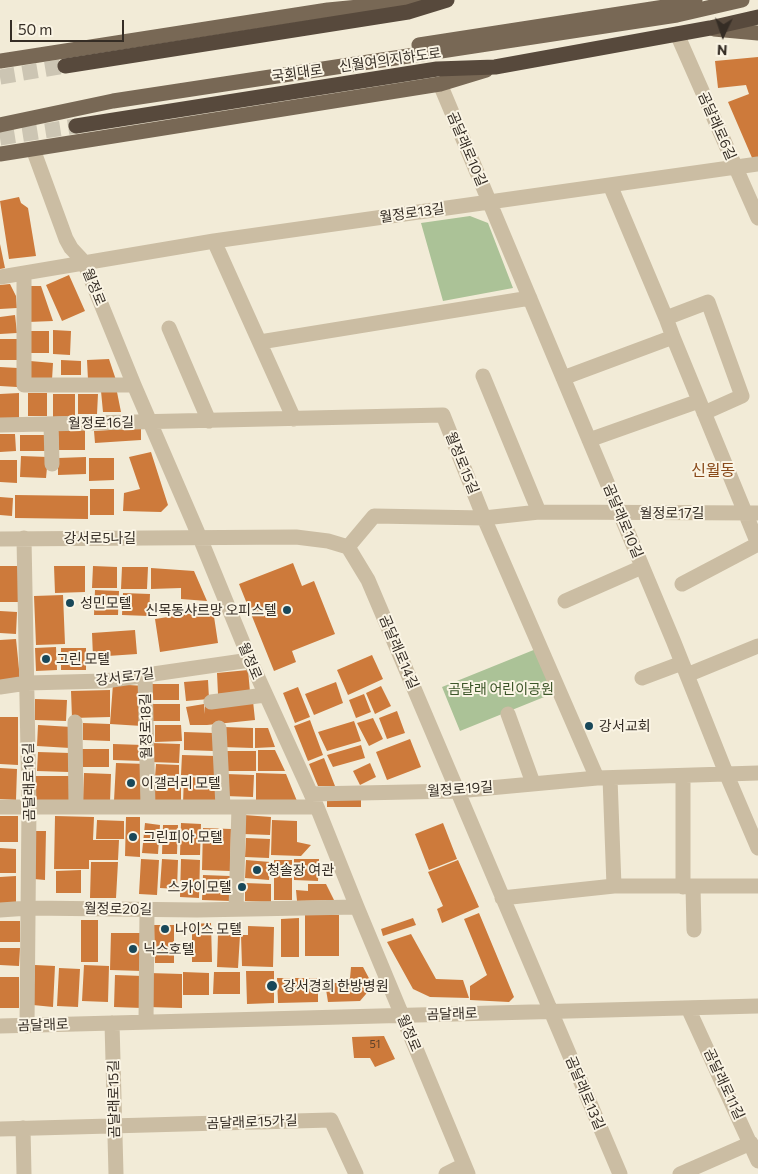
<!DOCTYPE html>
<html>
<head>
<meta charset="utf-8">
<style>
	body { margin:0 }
	#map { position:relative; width:758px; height:1174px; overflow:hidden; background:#f2ebd7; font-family:Commissioner,sans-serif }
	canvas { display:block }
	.north { position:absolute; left:698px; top:10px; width:50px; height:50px; -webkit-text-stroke:4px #faf4e4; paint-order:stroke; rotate:183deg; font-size:14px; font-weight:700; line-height:20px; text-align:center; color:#352d25 }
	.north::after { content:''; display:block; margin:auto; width:18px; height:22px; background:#352d25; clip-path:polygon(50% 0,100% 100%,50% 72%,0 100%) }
	.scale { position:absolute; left:10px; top:20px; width:114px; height:22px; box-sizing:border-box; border:2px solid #352d25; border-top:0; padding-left:6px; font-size:15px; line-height:18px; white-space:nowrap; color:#352d25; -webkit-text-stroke:4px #faf4e4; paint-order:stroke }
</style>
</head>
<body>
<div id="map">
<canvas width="758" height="1174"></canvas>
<div class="north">N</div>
<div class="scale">50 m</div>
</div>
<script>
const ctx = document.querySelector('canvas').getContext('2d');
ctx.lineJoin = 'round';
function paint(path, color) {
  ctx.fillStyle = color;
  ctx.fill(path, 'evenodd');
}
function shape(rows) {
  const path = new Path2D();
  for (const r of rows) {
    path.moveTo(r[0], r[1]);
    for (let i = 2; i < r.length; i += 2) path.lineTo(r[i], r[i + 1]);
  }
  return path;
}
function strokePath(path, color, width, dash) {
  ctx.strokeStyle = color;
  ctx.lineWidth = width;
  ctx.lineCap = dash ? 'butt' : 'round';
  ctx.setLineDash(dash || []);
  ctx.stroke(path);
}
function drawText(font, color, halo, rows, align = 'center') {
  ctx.font = font + ' Commissioner,"Noto Sans KR",sans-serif';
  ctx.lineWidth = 4;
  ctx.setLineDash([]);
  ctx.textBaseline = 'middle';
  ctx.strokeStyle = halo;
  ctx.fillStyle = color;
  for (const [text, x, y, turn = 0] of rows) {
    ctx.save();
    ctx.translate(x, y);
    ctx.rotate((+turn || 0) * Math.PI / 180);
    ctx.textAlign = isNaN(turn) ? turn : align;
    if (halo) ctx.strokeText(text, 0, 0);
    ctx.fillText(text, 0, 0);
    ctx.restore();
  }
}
paint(shape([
	[470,216,488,223,513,288,443,301,421,223],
	[541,647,559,691,460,731,442,687]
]), '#abc297');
paint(shape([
	[758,57,758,159,753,160,728,102,749,94,746,85,718,88,715,61],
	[19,197,21,203,28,208,36,256,9,259,0,201],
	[0,244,5,268,0,269],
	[69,275,85,311,62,321,46,285],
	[10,284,16,296,17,308,0,309,0,285],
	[28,286,41,286,53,321,28,322],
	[15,315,17,333,0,334,0,317],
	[53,330,71,331,70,355,53,354],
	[28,331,49,331,49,353,28,353],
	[0,339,18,339,18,360,0,360],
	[109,359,116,380,88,380,87,360],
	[61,360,81,361,81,375,61,375],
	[30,361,53,363,52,380,29,380],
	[0,367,18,368,17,387,0,386],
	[101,391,117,392,121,412,103,412],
	[19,393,19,419,0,418,0,394],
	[28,393,47,393,47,416,28,416],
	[53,394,75,394,75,416,53,417],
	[78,394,98,394,97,414,78,414],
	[141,428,141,440,95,443,94,431],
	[85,429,85,450,59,450,58,430],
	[0,434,15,434,16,451,0,452],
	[20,435,45,435,45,451,20,451],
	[151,452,168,505,161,512,123,511,124,493,140,489,129,457],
	[21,456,48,457,46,478,20,477],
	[86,457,86,474,58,475,58,458],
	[89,458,114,458,114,480,89,481],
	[0,460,17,460,17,483,0,482],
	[90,489,114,489,114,515,90,515],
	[15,495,88,496,88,519,15,518],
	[0,497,13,498,12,516,0,515],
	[293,563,302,586,314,581,335,634,292,651,296,662,274,671,239,584],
	[0,566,18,566,18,602,0,602],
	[54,566,85,566,85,592,55,593],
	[93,566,117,567,117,588,92,588],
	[122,567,148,567,147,589,121,589],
	[151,568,194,571,207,601,181,599,181,588,151,589],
	[95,590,119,591,118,615,94,615],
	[123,593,150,594,149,616,122,615],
	[63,595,65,644,36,645,34,596],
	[213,610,218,643,160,652,155,619],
	[0,611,17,612,16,634,0,633],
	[135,630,137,654,93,657,92,633],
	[16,639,20,679,0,681,0,640],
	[56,647,57,670,36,671,35,648],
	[61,648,86,648,86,670,61,670],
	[372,655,383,679,348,695,337,670],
	[248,670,250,692,218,694,217,673],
	[208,680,209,699,186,701,184,682],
	[336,682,343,703,314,715,305,694],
	[113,684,144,686,142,726,110,724],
	[151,684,179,684,179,700,151,700],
	[381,686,391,706,375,714,366,693],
	[298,687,310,717,295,723,283,693],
	[110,690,110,717,72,718,71,691],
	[364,694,371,712,356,718,349,700],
	[35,699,67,700,66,721,35,720],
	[253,701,255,720,207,725,190,725,186,707,204,704,205,714,205,706],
	[151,704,180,704,180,721,151,721],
	[397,711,405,733,387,739,379,718],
	[0,717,18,717,18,765,0,764],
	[373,718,383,739,369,746,357,723],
	[310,720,323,755,308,761,294,726],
	[354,721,361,741,327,751,318,732],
	[83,723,110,724,110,741,83,740],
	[38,725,72,727,70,748,37,746],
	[155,725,181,725,182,741,155,742],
	[224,727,253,728,253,748,223,747],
	[255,728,268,728,275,747,255,748],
	[184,732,214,733,214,751,184,750],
	[410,739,421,767,387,780,376,752],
	[151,743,180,744,179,763,150,762],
	[113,744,143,745,142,761,113,760],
	[361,745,365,758,333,767,327,755],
	[82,749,109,749,109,767,82,767],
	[258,750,275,750,285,771,258,771],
	[226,751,256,751,256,771,226,771],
	[38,752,70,753,69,772,37,771],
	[182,755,216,756,215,776,181,775],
	[324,758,335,786,318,786,309,764],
	[116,763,147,764,145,802,114,801],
	[370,763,376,777,360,785,353,771],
	[156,764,179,765,179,778,155,777],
	[0,768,17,769,16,800,0,799],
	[84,773,111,774,110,802,83,800],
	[256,773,286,774,297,801,256,800],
	[226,774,254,775,253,797,225,796],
	[35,776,70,776,70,800,35,800],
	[184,777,218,778,218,804,183,803],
	[153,779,181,779,181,802,153,802],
	[327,798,361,798,361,807,327,807],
	[244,815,271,817,270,835,243,834],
	[0,816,18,816,18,842,0,842],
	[55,816,94,817,93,840,119,840,118,860,89,860,89,869,54,869],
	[126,817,140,817,140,857,125,856],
	[97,820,124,821,124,839,96,839],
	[272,820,297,821,297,842,311,845,301,856,271,855],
	[145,823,160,825,158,854,142,853],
	[181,823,201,824,200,855,180,855],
	[443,823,457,859,429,870,415,834],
	[163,825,178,825,177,854,162,854],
	[203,828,231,829,230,871,202,870],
	[35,831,46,831,45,880,34,879],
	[246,838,270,839,269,858,245,857],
	[0,848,16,849,16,873,0,873],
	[141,859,159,860,157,895,139,894],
	[162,859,178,860,177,889,160,888],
	[181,859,200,860,199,898,180,897],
	[294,859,319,859,318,881,294,880],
	[246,860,270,862,269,880,245,878],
	[274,860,292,860,292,900,274,900],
	[458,860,479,907,442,923,437,909,443,906,428,872],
	[91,862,118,862,116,898,90,898],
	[81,870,81,893,56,893,56,871],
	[203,875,230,876,230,901,202,900],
	[16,876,16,903,0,903,0,877],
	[245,883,271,884,271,902,245,901],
	[308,884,326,884,334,900,297,901,296,890,308,891],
	[479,913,514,997,509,1002,470,1000,470,986,487,975,464,919],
	[305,914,339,915,339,956,305,956],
	[299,918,299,957,281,957,281,919],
	[413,918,416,925,383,936,381,929],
	[81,920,98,920,98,962,81,962],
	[0,921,20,921,20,942,0,942],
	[211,923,212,962,192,962,192,924],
	[154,925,174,925,174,963,155,963],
	[248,926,274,927,273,967,242,966,241,935,248,935],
	[111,933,143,933,142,971,110,970],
	[218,934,240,935,238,968,217,967],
	[411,934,436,979,463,980,469,998,430,997,413,989,387,942],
	[0,948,20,948,19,966,0,965],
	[35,965,55,966,53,1007,33,1005],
	[84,965,109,966,108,1002,82,1001],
	[351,967,363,967,371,982,366,994,360,1001,328,1002,325,983,344,983,350,978],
	[59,968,80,969,78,1007,57,1006],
	[246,971,274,971,274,1003,247,1004],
	[183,972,209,973,209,995,183,995],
	[214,972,240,972,240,994,213,994],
	[149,973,182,974,182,1008,148,1007],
	[115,975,143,976,142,1008,114,1007],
	[0,977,19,977,19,1008,0,1008],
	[277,978,318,978,318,1002,278,1003],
	[384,1036,395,1059,375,1067,370,1058,354,1058,352,1037]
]), '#cd7a3b');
strokePath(shape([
	[0,77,65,66],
	[0,138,76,126]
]), '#ccc5b3', 15, [15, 8]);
strokePath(shape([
	[677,34,758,218],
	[440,84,673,640,726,773,758,848],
	[33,149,66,239,71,248,84,262,134,385,200,538,250,660,317,807,357,907,468,1174],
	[610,185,666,318,673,337,758,544],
	[214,241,294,419],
	[24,273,24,385,134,385],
	[0,277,214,241,758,164],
	[666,318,708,302,742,396,704,413],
	[169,328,209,421],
	[260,342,530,298],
	[483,376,539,512],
	[563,378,673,337],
	[51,424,52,464],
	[0,425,443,415,484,518,597,778],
	[589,440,699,401],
	[24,538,29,806,27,1026],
	[0,539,296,537,328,541,348,547,368,580,620,1174],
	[348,547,374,516,484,518,539,512,758,513],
	[682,584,758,544],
	[565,601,642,567],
	[145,675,148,807],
	[687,675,758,646],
	[642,678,682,663],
	[0,687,27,683,105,681,250,660],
	[211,702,265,695],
	[508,714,533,783],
	[75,722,76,807],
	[219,728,223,807],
	[683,776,683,887],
	[610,778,614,886],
	[311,794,457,791,597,778,758,773],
	[0,807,317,807],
	[693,887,694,930],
	[502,898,614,886,758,886],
	[236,909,239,807],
	[0,910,29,908,197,910,357,907],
	[688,1008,758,1161],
	[146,1022,147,910],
	[112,1023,116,1174],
	[0,1026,758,1006],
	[23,1128,24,1174],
	[0,1129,331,1120,356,1174],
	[446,1174,464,1165],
	[680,1174,751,1143]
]), '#cbbda3', 15);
strokePath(shape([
	[714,29,758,33],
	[419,45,677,5,695,0],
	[0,61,328,10,430,0],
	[0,125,113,101,677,15,742,0],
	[0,154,440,84,486,70]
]), '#786855', 15);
strokePath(shape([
	[65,66,408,12,447,0],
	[76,126,437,69,495,67,710,28,758,17]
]), '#57493c', 15);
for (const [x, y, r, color] of [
	[70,603,5,"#194859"],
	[287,610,5,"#194859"],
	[46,659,5,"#194859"],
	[589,726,5,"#194859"],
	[131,783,5,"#194859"],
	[133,837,5,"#194859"],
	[257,870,5,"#194859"],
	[242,887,5,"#194859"],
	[165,929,5,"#194859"],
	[133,949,5,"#194859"],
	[272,986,6,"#194859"]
]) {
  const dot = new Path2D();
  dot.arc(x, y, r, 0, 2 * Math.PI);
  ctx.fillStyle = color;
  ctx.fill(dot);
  strokePath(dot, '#faf4e4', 2);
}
drawText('11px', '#5b402a', null, [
	["51",375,1044]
]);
drawText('14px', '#352d25', '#faf4e4', [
	["신월여의지하도로",390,60,-8],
	["국회대로",297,73,-8],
	["곰달래로6길",717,126,66],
	["곰달래로10길",467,149,67],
	["월정로13길",412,213,-8],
	["월정로",94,287,68],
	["월정로16길",101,423,-1],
	["월정로15길",462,463,68],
	["월정로17길",672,513],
	["곰달래로10길",623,521,67],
	["강서로5나길",100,538],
	["곰달래로14길",399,652,67],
	["월정로",250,661,67],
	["강서로7길",125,677,-7],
	["월정로18길",146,726,-91],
	["곰달래로16길",29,782,-91],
	["월정로19길",460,789,-4],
	["월정로20길",118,909,1],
	["곰달래로",452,1014,-2],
	["곰달래로",43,1025,-2],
	["월정로",409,1033,67],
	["곰달래로11길",724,1084,65],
	["곰달래로13길",585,1093,67],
	["곰달래로15길",114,1099,-91],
	["곰달래로15가길",252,1122,-2]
]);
drawText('14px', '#352d25', '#faf4e4', [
	["성민모텔",80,603],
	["신목동샤르망 오피스텔",277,610,"right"],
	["그린 모텔",56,659],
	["강서교회",599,726],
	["이갤러리 모텔",141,783],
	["그린피아 모텔",143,837],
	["청솔장 여관",267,870],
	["스카이모텔",232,887,"right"],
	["나이스 모텔",175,929],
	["닉스호텔",143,949],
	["강서경희 한방병원",283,986]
], 'left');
drawText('14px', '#3c5528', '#faf4e4', [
	["곰달래 어린이공원",501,689]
]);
drawText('16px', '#894a1a', '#faf4e4', [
	["신월동",713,471]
]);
</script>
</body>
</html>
